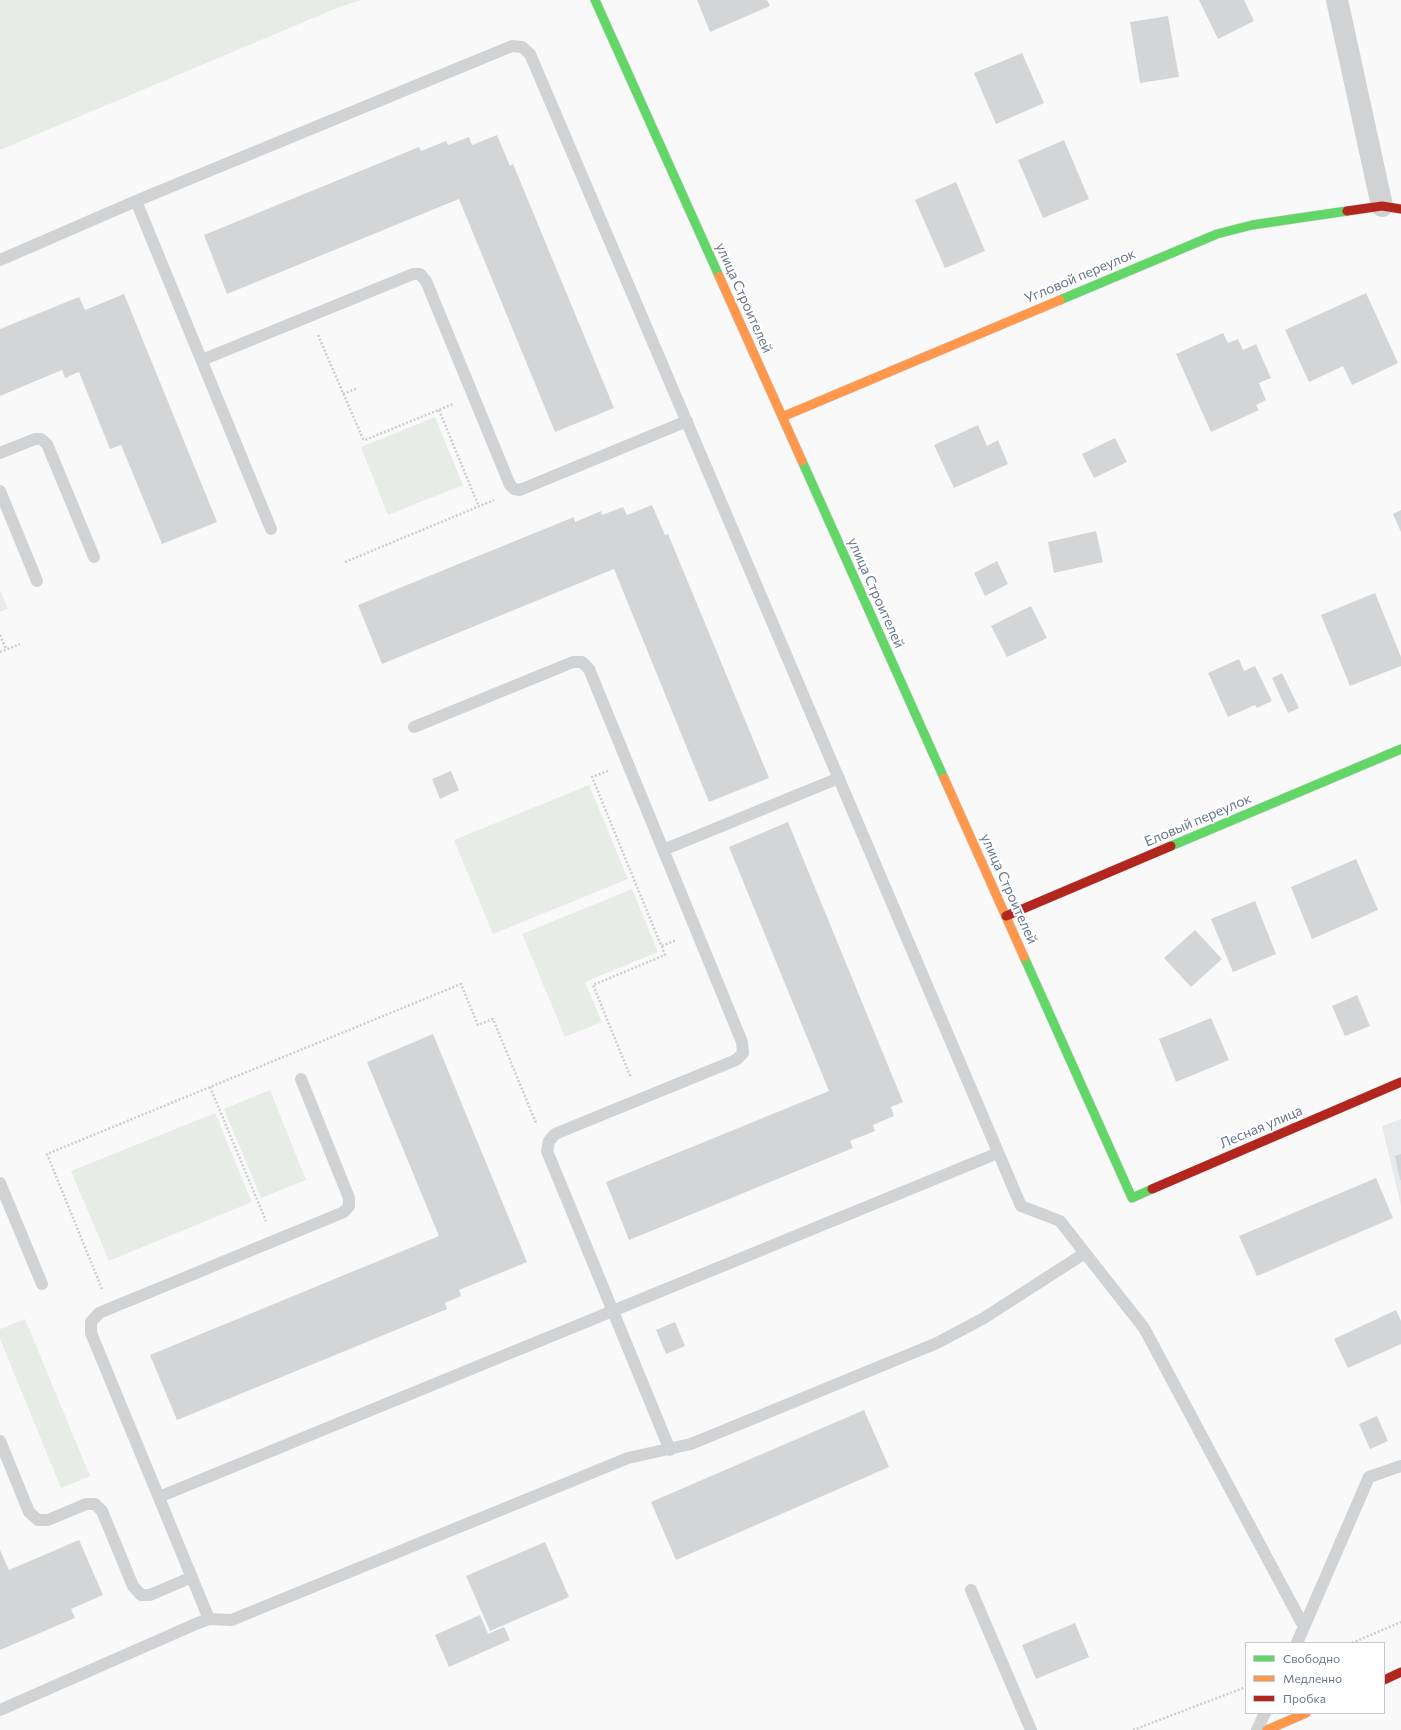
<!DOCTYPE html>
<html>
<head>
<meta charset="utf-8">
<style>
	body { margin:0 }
	#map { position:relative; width:1401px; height:1730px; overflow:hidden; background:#f9f9f9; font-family:Commissioner,sans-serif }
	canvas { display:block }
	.legend { position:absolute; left:1245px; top:1642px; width:140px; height:72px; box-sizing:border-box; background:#fff; border:1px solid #c3c9d0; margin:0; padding:5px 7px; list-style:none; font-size:12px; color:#68778a }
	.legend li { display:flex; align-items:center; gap:8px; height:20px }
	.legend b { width:20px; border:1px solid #c3c9d0 }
</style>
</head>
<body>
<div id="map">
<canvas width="1401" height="1730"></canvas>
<ul class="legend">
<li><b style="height:5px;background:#63d668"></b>Свободно</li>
<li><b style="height:5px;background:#ff974d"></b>Медленно</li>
<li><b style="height:5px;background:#b3261e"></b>Пробка</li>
</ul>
</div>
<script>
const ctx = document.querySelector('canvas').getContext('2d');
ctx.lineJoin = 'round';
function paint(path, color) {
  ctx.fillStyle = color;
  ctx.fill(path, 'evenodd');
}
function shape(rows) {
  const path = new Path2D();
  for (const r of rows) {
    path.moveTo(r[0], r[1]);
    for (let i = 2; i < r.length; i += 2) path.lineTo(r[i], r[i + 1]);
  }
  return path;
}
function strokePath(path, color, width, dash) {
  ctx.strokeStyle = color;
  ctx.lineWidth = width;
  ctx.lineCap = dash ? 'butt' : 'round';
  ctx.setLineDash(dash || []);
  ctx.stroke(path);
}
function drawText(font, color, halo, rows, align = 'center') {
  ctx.font = font + ' Commissioner,sans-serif';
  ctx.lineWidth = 4;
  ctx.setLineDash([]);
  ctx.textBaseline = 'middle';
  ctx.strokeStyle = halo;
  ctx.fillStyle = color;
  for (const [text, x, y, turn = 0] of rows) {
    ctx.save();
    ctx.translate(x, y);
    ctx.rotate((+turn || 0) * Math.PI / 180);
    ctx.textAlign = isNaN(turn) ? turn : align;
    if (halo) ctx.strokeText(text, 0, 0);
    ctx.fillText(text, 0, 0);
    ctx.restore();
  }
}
paint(shape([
	[1401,1119,1401,1206,1382,1126]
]), '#e8e9ea');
paint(shape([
	[0,0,361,0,337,8,0,150],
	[435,417,463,485,388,515,361,447],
	[0,590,8,608,0,612],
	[589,785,628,879,493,934,454,840],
	[632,889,658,952,585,982,602,1022,565,1037,522,934],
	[270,1090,306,1180,261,1198,224,1109],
	[215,1113,252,1202,109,1261,71,1171],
	[25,1319,90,1476,61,1488,0,1339,0,1329]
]), '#e8ece7');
paint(shape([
	[697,0,767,0,770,6,710,32],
	[1199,0,1244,0,1254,21,1218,39],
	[1168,16,1179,77,1140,83,1130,22],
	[1022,53,1044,103,996,124,974,73],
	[497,135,510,166,513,164,614,408,555,432,459,199,227,294,204,235,419,147,421,151,446,141,448,145,469,137,472,145],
	[1064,140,1089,199,1043,218,1018,160],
	[956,182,985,251,945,268,915,200],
	[1366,293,1398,363,1352,385,1343,366,1309,382,1285,330],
	[124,294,217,522,162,544,121,445,110,449,79,372,65,378,62,370,0,396,0,329,79,297,85,310],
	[1223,333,1228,343,1238,339,1243,350,1256,344,1271,378,1259,383,1266,400,1256,405,1259,410,1211,432,1176,354],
	[978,425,987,446,998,440,1008,464,954,488,934,445],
	[1115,438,1127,462,1094,478,1082,454],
	[652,505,665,535,668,534,769,778,709,802,614,569,382,664,358,605,574,517,575,522,601,511,602,515,623,507,627,515],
	[1401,510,1401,532,1393,514],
	[1096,531,1103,562,1054,573,1048,542],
	[997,561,1008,584,985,596,974,573],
	[1375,593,1401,657,1401,666,1350,686,1321,615],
	[1031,606,1047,638,1007,657,991,626],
	[1239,659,1244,671,1255,666,1272,701,1257,708,1255,705,1228,717,1208,673],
	[1282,673,1299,708,1288,713,1272,678],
	[451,771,459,790,440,799,432,779],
	[788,822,903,1102,891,1107,894,1116,873,1125,875,1131,850,1141,853,1148,629,1240,606,1182,829,1091,729,847],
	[1356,859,1378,910,1312,939,1291,887],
	[1255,901,1276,954,1233,972,1211,919],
	[1195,930,1222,959,1191,987,1164,958],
	[1357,995,1370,1026,1345,1036,1332,1006],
	[1211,1018,1229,1060,1176,1082,1159,1039],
	[433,1034,527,1262,459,1290,461,1296,445,1303,447,1309,177,1420,150,1355,439,1236,367,1062],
	[1401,1154,1401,1180,1400,1180,1395,1156],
	[1376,1178,1393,1218,1257,1276,1239,1236],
	[1396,1310,1401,1321,1401,1344,1348,1368,1334,1339],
	[675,1322,685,1346,666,1354,656,1330],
	[864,1410,889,1467,676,1560,651,1502],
	[1377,1416,1388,1441,1370,1449,1359,1424],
	[79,1540,103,1595,71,1609,75,1618,0,1650,0,1550,9,1570],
	[545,1542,569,1597,490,1631,466,1576],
	[480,1615,488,1634,504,1627,510,1640,449,1667,435,1635],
	[1075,1623,1089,1657,1036,1679,1022,1645]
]), '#d4d5d6');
const fast = shape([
	[595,0,719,276],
	[1060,300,1217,234,1252,225,1347,211],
	[802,461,944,778],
	[1171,846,1401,749],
	[1024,957,1132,1198,1152,1189]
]);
const slow = shape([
	[719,276,802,461],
	[782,417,1060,300],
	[944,778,1024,957],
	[1267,1730,1306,1713]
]);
const jam = shape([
	[1347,211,1382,206,1401,209],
	[1006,916,1171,846],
	[1152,1189,1401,1082],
	[1384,1680,1401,1672]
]);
strokePath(fast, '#d4d6d8', 10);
strokePath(slow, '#d4d6d8', 10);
strokePath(jam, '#d4d6d8', 10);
strokePath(shape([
	[318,335,363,439,365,440,453,404],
	[343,394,358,388],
	[439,410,479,507],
	[345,562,494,500],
	[0,635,6,649],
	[0,652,20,644],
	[608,771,592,777,665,955,593,985,631,1078],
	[662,946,676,940],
	[210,1087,266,1221],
	[102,1289,47,1154,461,984,478,1025,493,1019,536,1123],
	[1352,1643,1401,1622],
	[1133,1730,1246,1687]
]), '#ceced0', 2.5, [2, 2]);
strokePath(shape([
	[136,201,271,529],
	[0,260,136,201,512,46,522,47,530,54,1021,1206,1060,1221,1085,1253,984,1318,937,1343,691,1444,628,1458,239,1617,232,1620,209,1619,198,1623,0,1710],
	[202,360,413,274,420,274,426,281,510,485,514,489,520,490,687,421],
	[0,453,35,439,41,439,47,444,94,557],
	[0,491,37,581],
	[414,727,573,662,582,662,589,669,742,1042,743,1053,736,1060,555,1134,549,1141,547,1151,670,1450],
	[663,850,839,778],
	[0,1183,42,1284],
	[1085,1253,1144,1328,1304,1627],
	[0,1441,29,1512,38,1520,48,1520,86,1504,95,1504,102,1511,133,1586,141,1595,150,1595,192,1577],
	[159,1497,998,1153],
	[971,1590,1031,1730],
	[209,1619,91,1333,91,1322,99,1313,344,1212,349,1206,349,1198,301,1079],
	[1297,1643,1369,1477,1401,1466],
	[1257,1730,1265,1713]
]), '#d1d2d4', 12);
strokePath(shape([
	[1337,0,1382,206]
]), '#d1d2d4', 22);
strokePath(fast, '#63d668', 9);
strokePath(slow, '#ff974d', 9);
strokePath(jam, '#b3261e', 9);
drawText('14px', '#68778a', '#fff', [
	["Угловой переулок",1080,276,-23],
	["улица Строителей",744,298,66],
	["улица Строителей",876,593,66],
	["Еловый переулок",1198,820,-23],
	["улица Строителей",1009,889,66],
	["Лесная улица",1261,1127,-23]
]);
</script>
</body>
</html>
